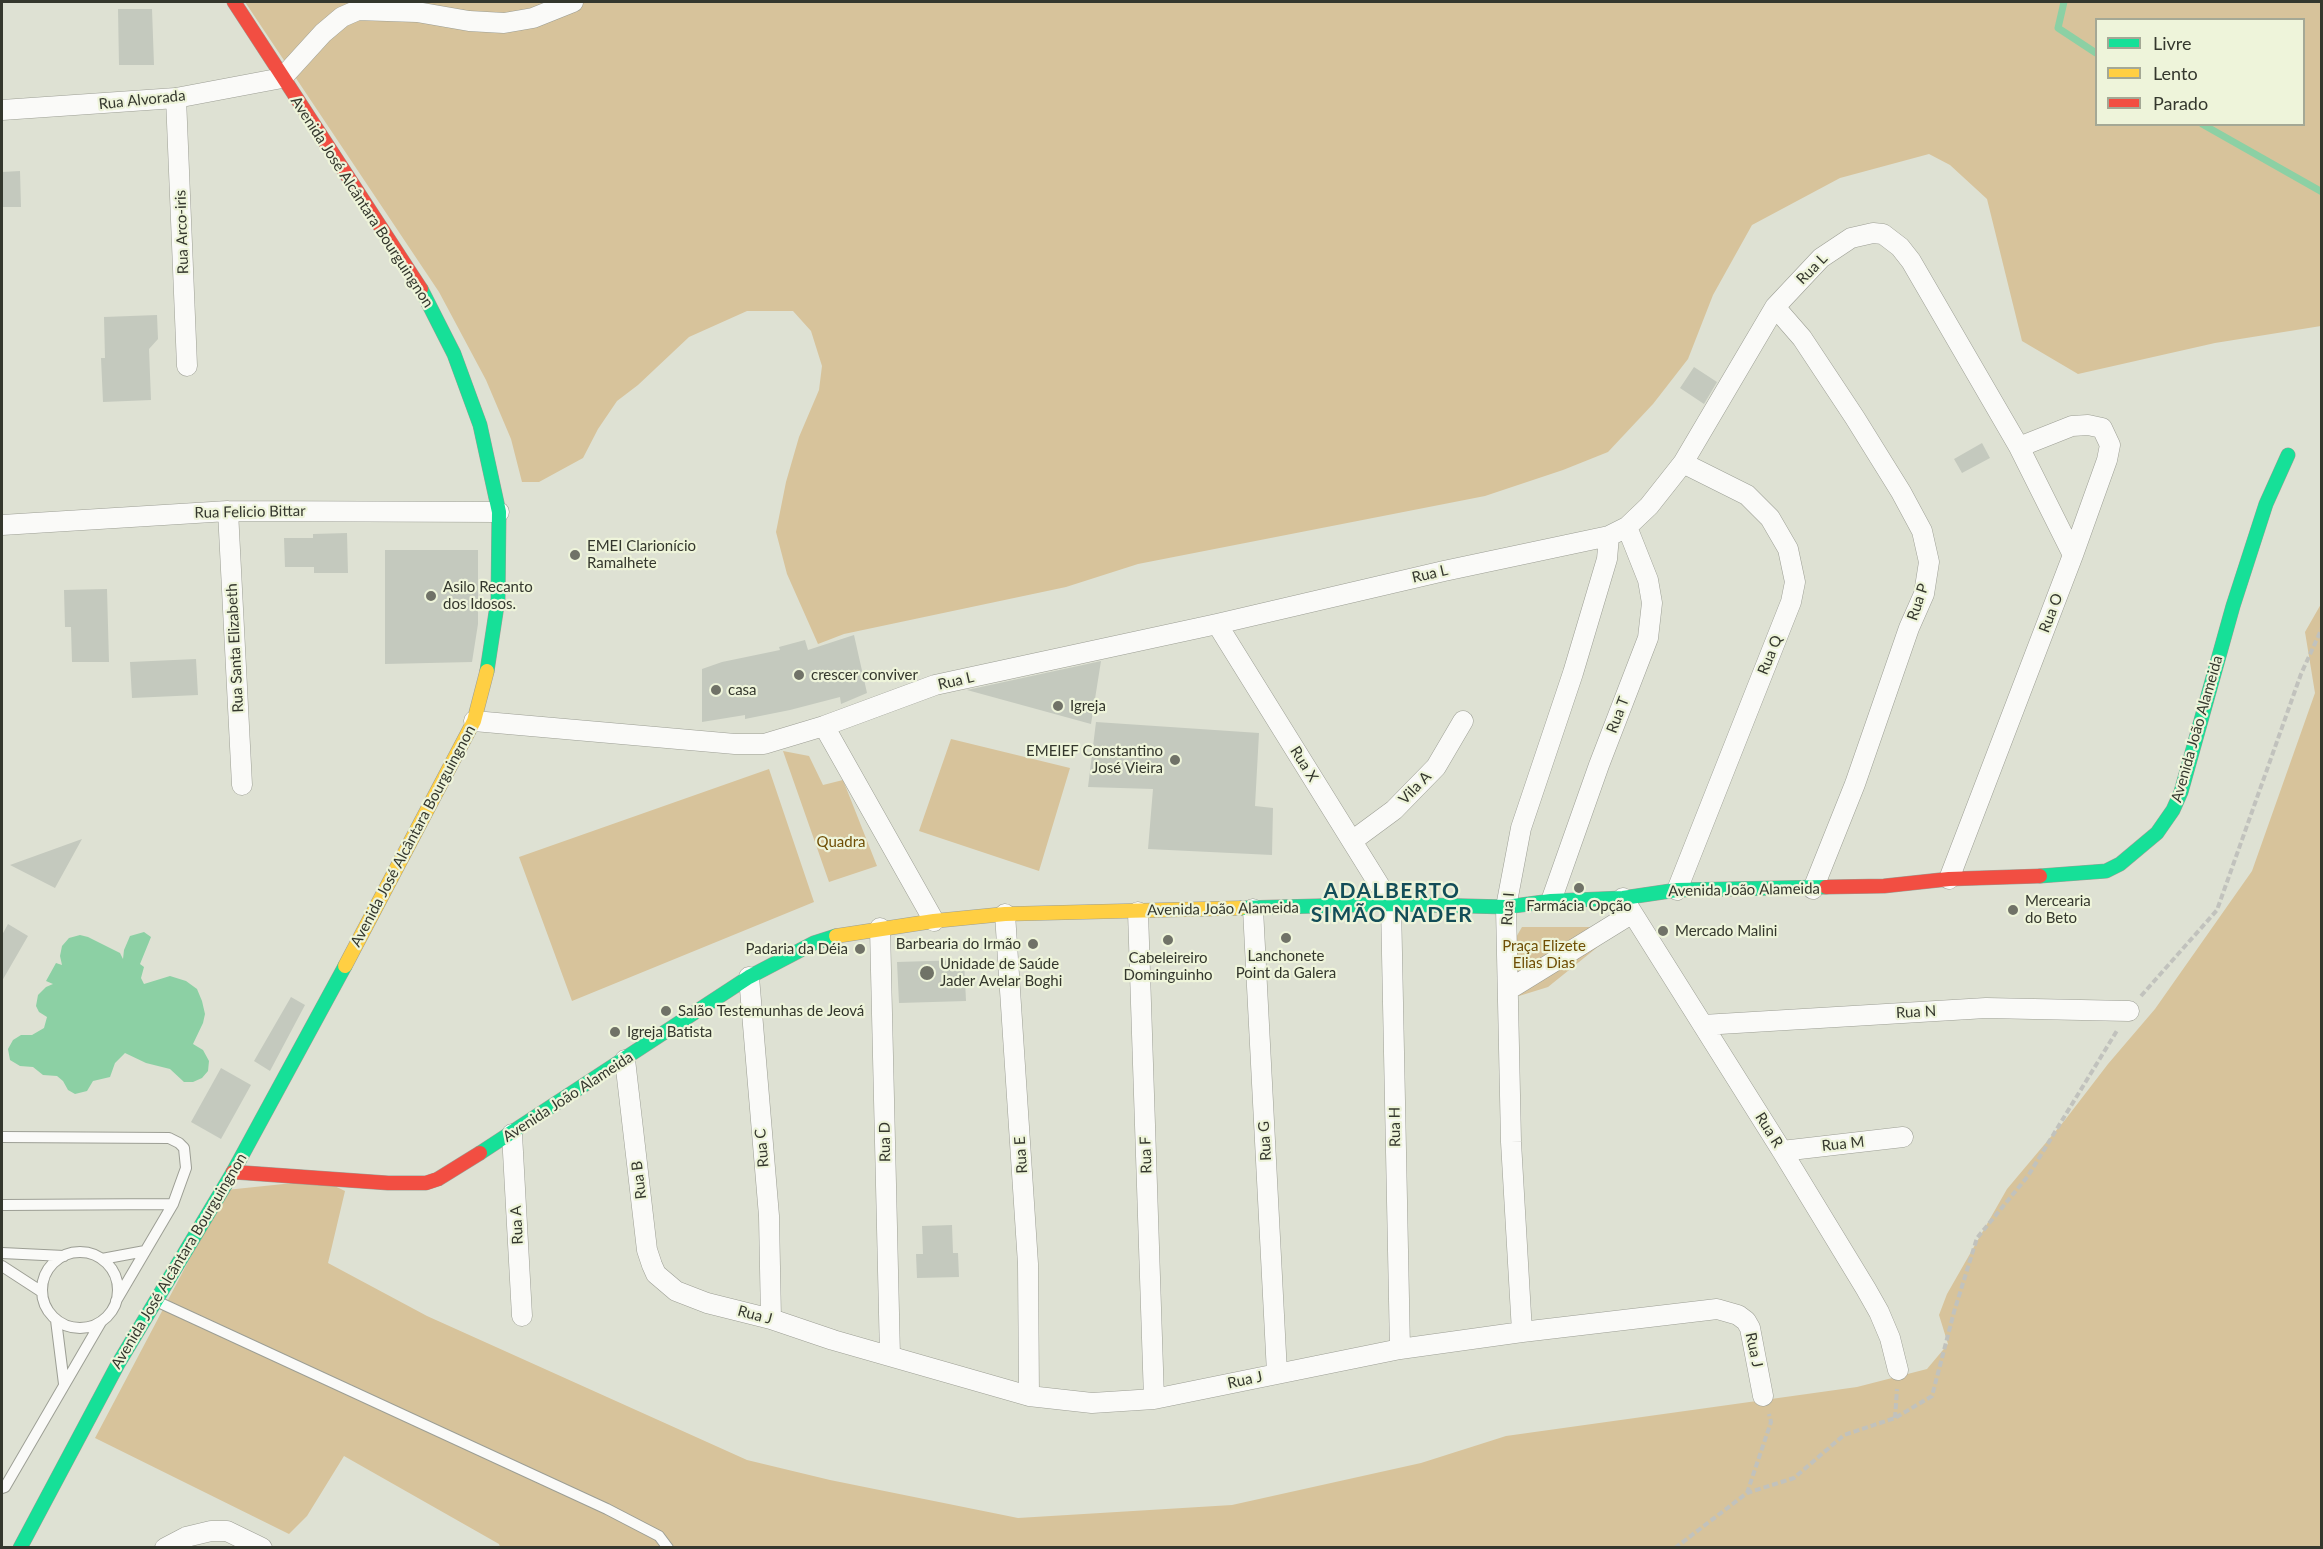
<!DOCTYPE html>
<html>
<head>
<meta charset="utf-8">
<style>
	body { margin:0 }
	#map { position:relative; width:2323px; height:1549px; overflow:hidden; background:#dee1d3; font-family:Lato,sans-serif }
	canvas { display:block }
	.frame { position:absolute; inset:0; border:3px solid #34372d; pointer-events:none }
	.legend { position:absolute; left:2095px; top:18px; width:210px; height:108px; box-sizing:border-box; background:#eef4da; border:2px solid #a4a895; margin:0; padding:8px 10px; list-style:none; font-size:18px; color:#34372d }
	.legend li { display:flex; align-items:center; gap:12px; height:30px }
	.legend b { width:30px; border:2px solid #a4a895 }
</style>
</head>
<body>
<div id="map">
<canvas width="2323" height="1549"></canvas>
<div class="frame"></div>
<ul class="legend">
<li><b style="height:8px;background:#16e098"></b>Livre</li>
<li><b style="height:8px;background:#ffcf43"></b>Lento</li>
<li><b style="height:8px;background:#f24e42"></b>Parado</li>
</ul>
</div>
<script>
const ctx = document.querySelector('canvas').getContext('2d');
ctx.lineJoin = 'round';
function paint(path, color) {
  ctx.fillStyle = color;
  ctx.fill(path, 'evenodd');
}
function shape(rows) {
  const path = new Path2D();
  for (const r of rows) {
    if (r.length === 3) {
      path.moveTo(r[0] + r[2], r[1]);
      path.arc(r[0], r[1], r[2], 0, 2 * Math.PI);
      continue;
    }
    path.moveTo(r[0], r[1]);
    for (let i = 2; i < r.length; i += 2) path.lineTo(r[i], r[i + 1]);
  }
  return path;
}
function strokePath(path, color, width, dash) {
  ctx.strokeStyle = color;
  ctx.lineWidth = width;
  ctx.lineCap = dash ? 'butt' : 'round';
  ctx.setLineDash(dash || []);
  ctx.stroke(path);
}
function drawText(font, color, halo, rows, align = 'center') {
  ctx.font = font + ' Lato,sans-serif';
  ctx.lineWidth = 4.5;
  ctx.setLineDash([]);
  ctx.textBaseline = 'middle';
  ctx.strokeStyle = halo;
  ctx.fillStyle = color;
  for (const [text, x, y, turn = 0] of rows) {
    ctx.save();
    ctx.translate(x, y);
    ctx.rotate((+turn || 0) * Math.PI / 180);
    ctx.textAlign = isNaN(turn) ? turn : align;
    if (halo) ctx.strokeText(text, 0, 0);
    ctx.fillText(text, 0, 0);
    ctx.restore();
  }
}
paint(shape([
	[245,2,2321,2,2321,326,2215,343,2078,374,2022,341,1987,199,1950,165,1929,154,1840,178,1752,225,1713,295,1688,359,1653,404,1608,452,1563,470,1485,496,1138,564,1066,587,844,634,818,644,787,574,776,532,786,482,799,437,819,390,822,366,811,331,793,311,747,311,689,337,638,385,617,401,598,429,583,458,539,482,522,482,511,439,486,380,439,292],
	[2096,20,2304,20,2304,124,2096,124],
	[2321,604,2321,1547,500,1547,499,1544,344,1456,307,1516,289,1534,95,1438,226,1190,322,1180,345,1191,328,1263,427,1316,747,1460,830,1480,1018,1518,1232,1505,1421,1463,1506,1436,1857,1387,1927,1369,1948,1344,1939,1315,1947,1294,2007,1189,2065,1120,2108,1064,2155,1009,2252,871,2315,693,2305,632],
	[951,739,1070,768,1039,871,919,831],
	[783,751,809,756,823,785,843,780,877,866,829,882],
	[769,769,814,902,572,1001,519,857],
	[1522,927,1607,927,1610,937,1548,987,1519,996,1515,988,1515,939]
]), '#d7c39b');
paint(shape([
	[144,932,151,937,140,964,144,967,141,978,144,984,170,976,186,981,197,989,202,1001,205,1014,203,1023,193,1044,203,1050,209,1061,208,1071,202,1078,193,1082,184,1082,170,1069,146,1063,125,1053,115,1063,110,1077,93,1081,87,1091,75,1094,68,1090,63,1081,57,1076,43,1075,33,1067,20,1066,10,1060,8,1049,13,1040,21,1035,32,1035,44,1028,47,1017,39,1012,36,1006,38,995,46,987,53,984,46,981,56,963,62,965,60,956,62,946,69,938,80,935,88,937,120,953,123,959,124,950,130,936]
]), '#8cd0a4');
strokePath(shape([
	[2064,2,2058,28,2096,53],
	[2202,124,2322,192]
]), '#8cd0a4', 7);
paint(shape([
	[118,9,152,9,154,65,119,65],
	[20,171,21,207,2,207,2,172],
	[157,315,158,339,149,349,151,400,103,402,101,358,105,358,104,317],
	[1694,367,1717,382,1704,404,1680,388],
	[1982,443,1990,458,1962,473,1954,459],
	[347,533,348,573,314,573,314,567,285,567,284,538,313,538,313,534],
	[385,550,478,550,478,624,472,662,385,664],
	[107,589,109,662,72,662,71,627,65,627,64,590],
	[854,635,867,693,841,704,840,697,790,710,745,719,745,715,702,722,702,669,722,662,780,650,779,647,805,640,808,650],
	[196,659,198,695,132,698,130,662],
	[1101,661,1091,724,967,690],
	[1096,722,1259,733,1255,806,1273,808,1272,855,1148,849,1153,789,1088,787],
	[82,839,55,888,10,865],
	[8,924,28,936,2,981,2,935],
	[964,960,966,1001,899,1003,897,962],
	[291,997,305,1005,270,1071,254,1061],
	[221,1068,251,1085,221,1139,191,1122],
	[952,1225,953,1253,958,1253,959,1277,917,1278,916,1254,923,1254,922,1226]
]), '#c4c9be');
const lane = shape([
	[2,1137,169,1138,179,1143,184,1148,186,1168,173,1204,116,1301],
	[2,1205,173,1204],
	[80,1290,38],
	[2,1253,64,1256],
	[102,1259,145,1251],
	[2,1266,42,1292],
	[156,1301,607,1509,659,1536,668,1548],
	[56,1320,64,1384],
	[2,1488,5,1487,101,1322]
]);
const street = shape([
	[176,98,187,366],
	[2,110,176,98,282,78,323,33,342,17,358,10,417,12,469,21,504,23,533,18,573,2],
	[1775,307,1802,338,1855,418,1901,492,1922,531,1929,562,1924,594,1909,628,1855,784,1813,889],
	[228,511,242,785],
	[2,525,228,511,499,512],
	[1217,624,1391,904,1400,1349],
	[474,721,735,744,764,744,824,726,935,685,1217,624,1444,571,1609,536,1627,527,1649,506,1683,463,1775,307,1821,258,1851,238,1873,233,1883,234,1900,247,1911,261,2019,447,2073,555],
	[824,726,934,921],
	[1352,841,1394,810,1436,767,1463,721],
	[1949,879,2073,555,2107,460,2110,445,2102,428,2088,425,2072,426,2019,447],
	[1677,890,1791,602,1795,582,1788,549,1770,518,1747,495,1683,463],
	[1623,898,1782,1151,1866,1289,1879,1312,1890,1338,1898,1370],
	[1551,901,1599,765,1648,638,1652,603,1648,580,1627,527],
	[1253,909,1277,1373],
	[1138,912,1154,1399],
	[1005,914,1028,1264,1029,1396],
	[880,928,890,1356],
	[749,977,769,1216,771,1319],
	[1508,990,1631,914],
	[1703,1025,1986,1008,2129,1011],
	[625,1060,647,1250,652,1265,656,1274,676,1291,707,1303,771,1319,833,1340,1029,1396,1092,1403,1154,1399,1400,1349,1522,1332,1717,1309,1738,1315,1746,1321,1750,1328,1763,1396],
	[512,1134,522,1316],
	[1782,1151,1903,1137],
	[1522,1332,1511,1142,1506,907,1521,828,1573,673,1607,559,1609,536],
	[165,1548,186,1537,211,1531,227,1531,262,1548]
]);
const fast = shape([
	[421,289,454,354,480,425,499,512,498,599,487,671],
	[2040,876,2106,871,2120,864,2157,833,2173,810,2181,792,2233,606,2266,504,2288,455],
	[1241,908,1391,904,1506,907,1551,901,1623,898,1677,890,1826,887],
	[480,1153,749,977,814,943,836,936],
	[20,1548,118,1364,233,1172,345,966]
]);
const slow = shape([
	[836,936,934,921,1005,914,1241,908],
	[345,966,474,721,487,671]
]);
const jam = shape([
	[234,2,421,289],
	[1826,887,1884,886,1949,879,2040,876],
	[233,1172,388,1183,426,1183,438,1179,480,1153]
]);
strokePath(lane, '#9c9e94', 12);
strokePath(street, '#9c9e94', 21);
strokePath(fast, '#9c9e94', 15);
strokePath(slow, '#9c9e94', 15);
strokePath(jam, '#9c9e94', 15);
strokePath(shape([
	[2141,996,2217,910,2301,674,2322,628],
	[1895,1418,1897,1389],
	[1747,1493,1771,1422,1769,1414],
	[1675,1548,1747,1493,1794,1478,1844,1435,1895,1418,1932,1396,1954,1312,1977,1238,2028,1176,2118,1029]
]), '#c1c2bd', 4, [6, 3]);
strokePath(lane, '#fafaf8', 10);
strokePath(street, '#fafaf8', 20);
strokePath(fast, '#16e098', 14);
strokePath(slow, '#ffcf43', 14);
strokePath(jam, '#f24e42', 14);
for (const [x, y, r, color] of [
	[575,555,6,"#707267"],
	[431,596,6,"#707267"],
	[799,675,6,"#707267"],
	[716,690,6,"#707267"],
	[1058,706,6,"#707267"],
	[1175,760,6,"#707267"],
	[1579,888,6,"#707267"],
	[2013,910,6,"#707267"],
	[1663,931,6,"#707267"],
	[1286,938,6,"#707267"],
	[1168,940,6,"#707267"],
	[1033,944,6,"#707267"],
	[860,949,6,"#707267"],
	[927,973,8,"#707267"],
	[666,1011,6,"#707267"],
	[615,1032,6,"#707267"]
]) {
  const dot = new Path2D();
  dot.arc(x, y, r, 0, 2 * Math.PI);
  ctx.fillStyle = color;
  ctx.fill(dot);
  strokePath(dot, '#eef4da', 2);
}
drawText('15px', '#34372d', '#eef4da', [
	["Rua Alvorada",142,100,-6],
	["Avenida José Alcântara Bourguingnon",362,202,57],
	["Rua Arco-iris",182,232,-92],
	["Rua L",1812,269,-45],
	["Rua Felicio Bittar",250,512,-1],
	["Rua L",1430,574,-13],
	["Rua P",1918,602,-71],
	["Rua O",2051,613,-69],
	["Rua Santa Elizabeth",235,648,-93],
	["Rua Q",1770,655,-68],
	["Rua L",956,681,-13],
	["Rua T",1618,715,-69],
	["Avenida João Alameida",2197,729,-74],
	["Rua X",1304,764,58],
	["Vila A",1415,788,-46],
	["Avenida José Alcântara Bourguingnon",413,836,-62],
	["Avenida João Alameida",1744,890,-1],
	["Avenida João Alameida",1223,909,-1],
	["Rua I",1508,909,-86],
	["Rua N",1916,1012,-3],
	["Avenida João Alameida",568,1097,-33],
	["Rua H",1395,1127,-91],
	["Rua R",1769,1130,58],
	["Rua G",1265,1141,-93],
	["Rua D",885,1142,-91],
	["Rua M",1843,1144,-6],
	["Rua C",762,1148,-95],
	["Rua E",1021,1155,-94],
	["Rua F",1146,1155,-92],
	["Rua B",639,1180,-97],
	["Rua A",517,1225,-93],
	["Avenida José Alcântara Bourguingnon",179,1261,-59],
	["Rua J",755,1315,15],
	["Rua J",1754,1350,78],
	["Rua J",1245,1380,-12]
]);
drawText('15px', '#34372d', '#eef4da', [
	["EMEI Clarionício",587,546],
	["Ramalhete",587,563],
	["Asilo Recanto",443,587],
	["dos Idosos.",443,604],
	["crescer conviver",811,675],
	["casa",728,690],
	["Igreja",1070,706],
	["EMEIEF Constantino",1163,751,"right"],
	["José Vieira",1163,768,"right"],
	["Mercearia",2025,901],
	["do Beto",2025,918],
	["Farmácia Opção",1579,906,"center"],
	["Mercado Malini",1675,931],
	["Barbearia do Irmão",1021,944,"right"],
	["Padaria da Déia",848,949,"right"],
	["Lanchonete",1286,956,"center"],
	["Point da Galera",1286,973,"center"],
	["Cabeleireiro",1168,958,"center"],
	["Dominguinho",1168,975,"center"],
	["Unidade de Saúde",940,964],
	["Jader Avelar Boghi",940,981],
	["Salão Testemunhas de Jeová",678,1011],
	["Igreja Batista",627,1032]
], 'left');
drawText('15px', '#6f4e05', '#eef4da', [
	["Quadra",841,842],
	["Praça Elizete",1544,946],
	["Elias Dias",1544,963]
]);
ctx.letterSpacing = '1.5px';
drawText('bold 21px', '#134d58', '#eef4da', [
	["ADALBERTO",1392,891],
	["SIMÃO NADER",1392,915]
]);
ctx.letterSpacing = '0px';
</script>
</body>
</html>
